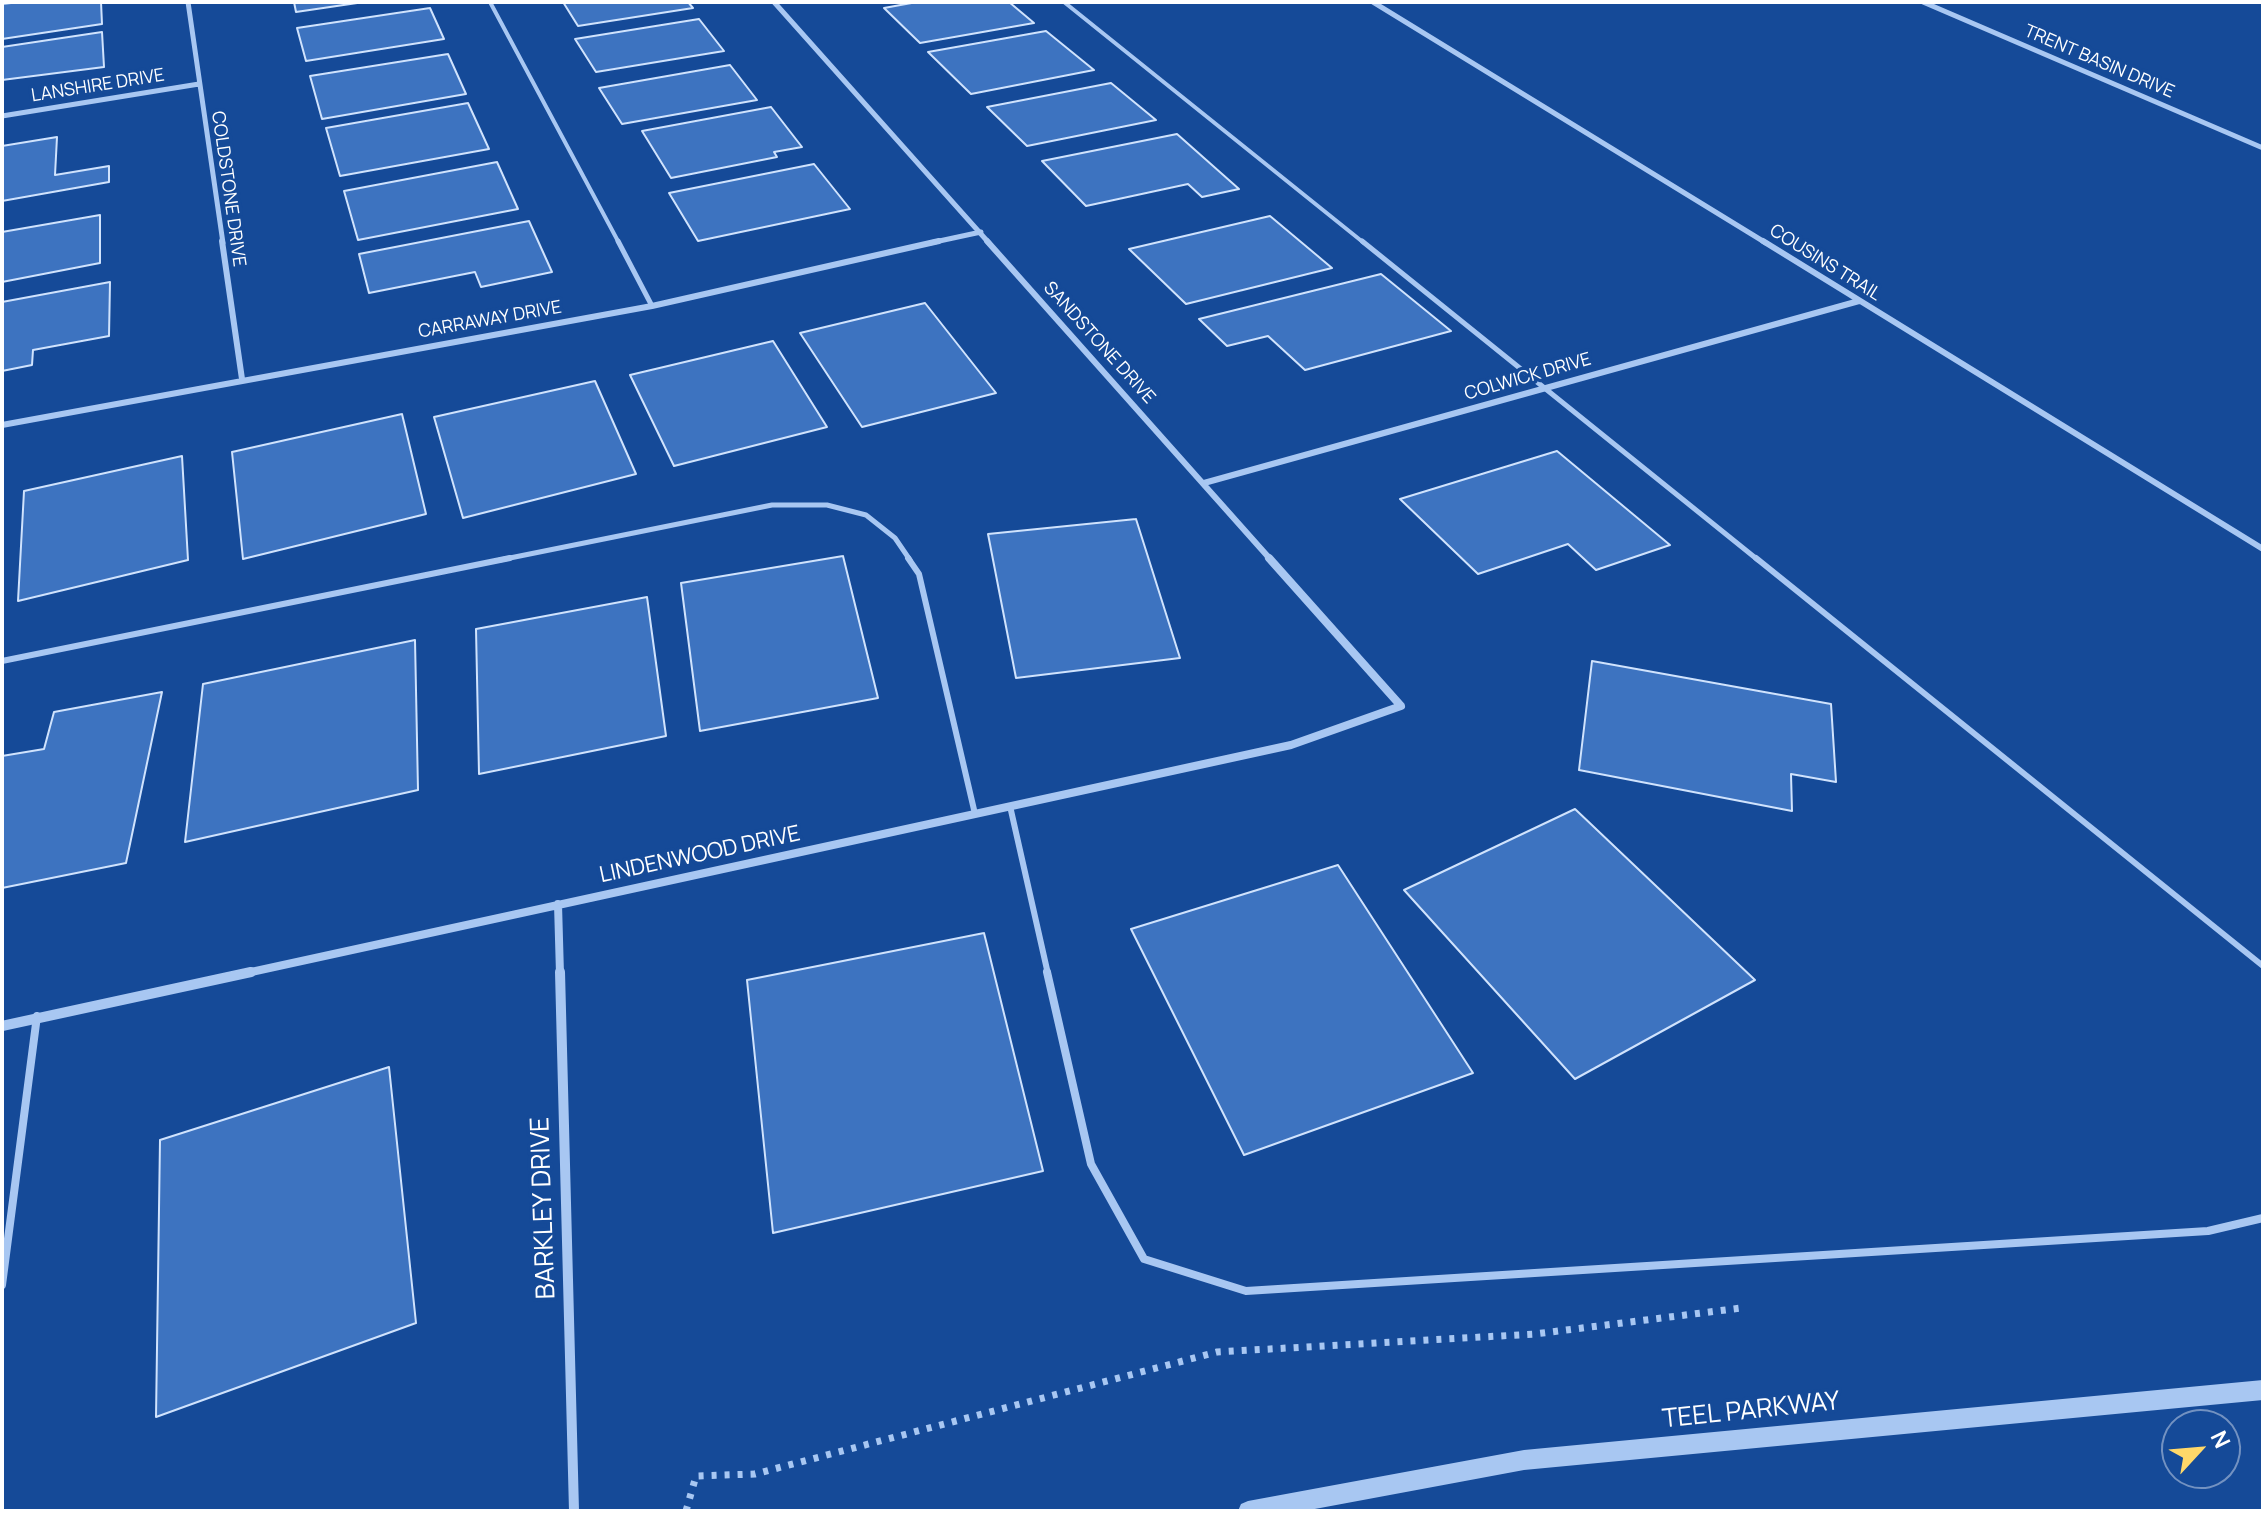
<!DOCTYPE html>
<html>
<head>
<meta charset="utf-8">
<style>
	body { margin:0 }
	#map { position:relative; width:2265px; height:1513px; overflow:hidden; background:#154a98; font-family:Manrope,sans-serif }
	canvas { display:block }
	.frame { position:absolute; inset:0; border:4px solid #fff; pointer-events:none }
	.north { position:absolute; left:2161px; top:1409px; width:80px; height:80px; box-sizing:border-box; background:#154a98; border:2px solid #7392c1; border-radius:50%; rotate:64deg; font-size:22px; font-weight:700; line-height:32px; text-align:center; color:#fff }
	.north::after { content:''; display:block; margin:auto; width:28px; height:36px; background:#ffd869; clip-path:polygon(50% 0,100% 100%,50% 72%,0 100%) }
</style>
</head>
<body>
<div id="map">
<canvas width="2265" height="1513"></canvas>
<div class="frame"></div>
<div class="north">N</div>
</div>
<script>
const ctx = document.querySelector('canvas').getContext('2d');
ctx.lineJoin = 'round';
function paint(path, color) {
  ctx.fillStyle = color;
  ctx.fill(path, 'evenodd');
}
function shape(rows) {
  const path = new Path2D();
  for (const r of rows) {
    path.moveTo(r[0], r[1]);
    for (let i = 2; i < r.length; i += 2) path.lineTo(r[i], r[i + 1]);
  }
  return path;
}
function strokePath(path, color, width, dash) {
  ctx.strokeStyle = color;
  ctx.lineWidth = width;
  ctx.lineCap = dash ? 'butt' : 'round';
  ctx.setLineDash(dash || []);
  ctx.stroke(path);
}
function drawText(font, color, halo, rows, align = 'center') {
  ctx.font = font + ' Manrope,sans-serif';
  ctx.lineWidth = 7;
  ctx.setLineDash([]);
  ctx.textBaseline = 'middle';
  ctx.strokeStyle = halo;
  ctx.fillStyle = color;
  for (const [text, x, y, turn = 0] of rows) {
    ctx.save();
    ctx.translate(x, y);
    ctx.rotate((+turn || 0) * Math.PI / 180);
    ctx.textAlign = isNaN(turn) ? turn : align;
    if (halo) ctx.strokeText(text, 0, 0);
    ctx.fillText(text, 0, 0);
    ctx.restore();
  }
}
const building = shape([
	[20,2,101,2,102,24,2,39,2,4,20,2],
	[294,2,364,2,296,12,294,2],
	[563,2,688,2,693,8,578,26,563,2],
	[917,2,1009,2,1034,23,920,43,884,8,917,2],
	[430,8,444,39,306,61,297,28,430,8],
	[699,19,724,51,596,72,575,39,699,19],
	[1046,31,1094,70,971,94,928,52,1046,31],
	[102,32,104,67,2,80,2,47,102,32],
	[448,54,466,94,322,119,310,76,448,54],
	[730,65,757,100,622,124,599,88,730,65],
	[1111,83,1156,120,1027,146,987,107,1111,83],
	[468,103,489,149,340,176,326,128,468,103],
	[771,107,802,147,774,152,777,157,671,178,642,131,771,107],
	[1177,134,1239,189,1202,197,1188,184,1086,206,1042,161,1177,134],
	[57,137,55,175,109,166,109,182,2,201,2,146,57,137],
	[497,162,518,209,358,240,344,191,497,162],
	[814,164,850,209,698,241,669,193,814,164],
	[100,215,100,263,2,282,2,232,100,215],
	[1270,216,1332,268,1186,304,1129,249,1270,216],
	[529,221,552,272,481,287,475,272,369,293,359,254,529,221],
	[1381,274,1451,331,1305,370,1268,336,1227,346,1199,319,1381,274],
	[110,282,109,336,33,350,32,365,2,371,2,302,110,282],
	[925,303,996,393,862,427,800,333,925,303],
	[773,341,827,427,674,466,630,375,773,341],
	[595,381,636,474,463,518,434,417,595,381],
	[402,414,426,514,243,559,232,452,402,414],
	[1557,451,1670,545,1596,570,1568,544,1478,574,1400,499,1557,451],
	[182,456,188,560,18,601,24,491,182,456],
	[1136,519,1180,658,1016,678,988,534,1136,519],
	[843,556,878,698,700,731,681,583,843,556],
	[647,597,666,736,479,774,476,629,647,597],
	[415,640,418,790,185,842,203,684,415,640],
	[1592,661,1831,704,1836,782,1791,774,1792,811,1579,770,1592,661],
	[162,692,126,863,2,888,2,756,44,749,54,712,162,692],
	[1575,809,1755,980,1575,1079,1404,890,1575,809],
	[1338,865,1473,1073,1244,1155,1131,929,1338,865],
	[984,933,1043,1171,773,1233,747,980,984,933],
	[389,1067,416,1323,156,1417,160,1140,389,1067]
]);
paint(building, '#3d73c0');
strokePath(building, '#d0e3fd', 2);
strokePath(shape([
	[686,1511,696,1476,755,1474,1217,1352,1535,1334,1741,1308]
]), '#a8c7f2', 7, [5, 8]);
strokePath(shape([
	[490,2,619,243],
	[1064,2,1364,243]
]), '#a8c7f2', 4);
strokePath(shape([
	[618,241,652,306],
	[1362,241,1758,560],
	[500,560,772,505,827,505,866,515,895,538,910,560]
]), '#a8c7f2', 5);
strokePath(shape([
	[908,558,919,574,975,814],
	[1756,558,2263,966],
	[2,661,510,558],
	[1010,806,1048,974]
]), '#a8c7f2', 6);
strokePath(shape([
	[1047,972,1091,1164,1144,1259,1246,1291,2208,1231,2263,1218],
	[2,1285,37,1016]
]), '#a8c7f2', 8);
strokePath(shape([
	[188,2,223,243],
	[774,2,989,243],
	[1373,2,1766,243],
	[1923,2,2263,148],
	[2,116,199,84],
	[930,243,981,232]
]), '#a8c7f2', 5);
strokePath(shape([
	[222,241,242,379],
	[987,241,1271,560],
	[1763,241,2263,549],
	[2,425,652,306,939,241],
	[1204,483,1859,301]
]), '#a8c7f2', 6);
strokePath(shape([
	[558,904,560,974],
	[242,974,1291,745,1401,706,1269,558]
]), '#a8c7f2', 8);
strokePath(shape([
	[560,972,574,1511],
	[2,1026,251,972]
]), '#a8c7f2', 10);
paint(shape([
	[2263,1380,2263,1400,1524,1470,1304,1511,1238,1511,1241,1504,1248,1501,1524,1450,2263,1380]
]), '#a8c7f2');
drawText('18px', '#fff', '#154a98', [
	["TRENT BASIN DRIVE",2099,62,23],
	["LANSHIRE DRIVE",98,86,-9],
	["COLDSTONE DRIVE",228,189,82],
	["COUSINS TRAIL",1825,263,32],
	["CARRAWAY DRIVE",490,320,-10],
	["SANDSTONE DRIVE",1099,343,48],
	["COLWICK DRIVE",1528,377,-16]
]);
drawText('22px', '#fff', '#154a98', [
	["LINDENWOOD DRIVE",700,855,-12]
]);
drawText('26px', '#fff', '#154a98', [
	["BARKLEY DRIVE",544,1208,-92],
	["TEEL PARKWAY",1751,1411,-6]
]);
</script>
</body>
</html>
